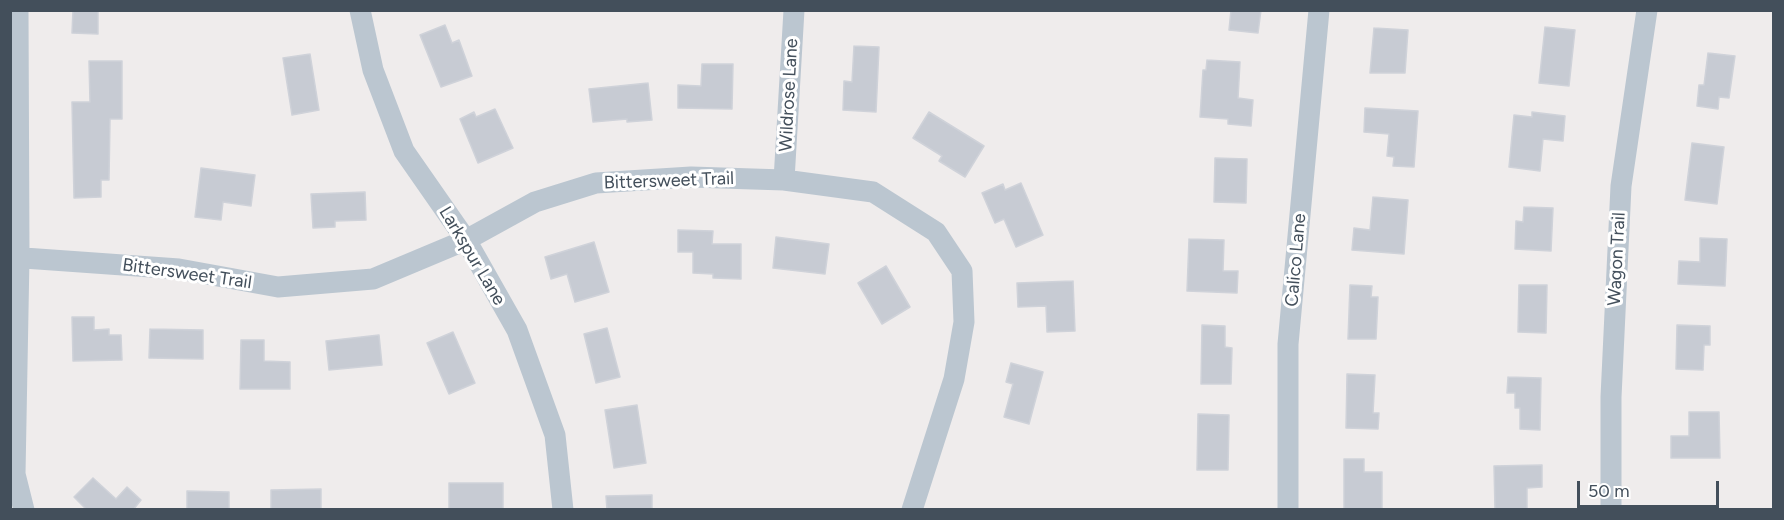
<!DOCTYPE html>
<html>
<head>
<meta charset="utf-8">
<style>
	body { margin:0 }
	#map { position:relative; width:1784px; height:520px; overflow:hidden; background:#efecec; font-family:Figtree,sans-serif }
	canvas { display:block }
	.frame { position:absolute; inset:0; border:12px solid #434f5b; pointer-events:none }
	.scale { position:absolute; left:1577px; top:481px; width:142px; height:27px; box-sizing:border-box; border:3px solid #434f5b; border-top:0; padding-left:8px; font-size:18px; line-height:21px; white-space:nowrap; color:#434f5b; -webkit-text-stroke:4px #fff; paint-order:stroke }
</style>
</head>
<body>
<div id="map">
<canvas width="1784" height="520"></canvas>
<div class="frame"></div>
<div class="scale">50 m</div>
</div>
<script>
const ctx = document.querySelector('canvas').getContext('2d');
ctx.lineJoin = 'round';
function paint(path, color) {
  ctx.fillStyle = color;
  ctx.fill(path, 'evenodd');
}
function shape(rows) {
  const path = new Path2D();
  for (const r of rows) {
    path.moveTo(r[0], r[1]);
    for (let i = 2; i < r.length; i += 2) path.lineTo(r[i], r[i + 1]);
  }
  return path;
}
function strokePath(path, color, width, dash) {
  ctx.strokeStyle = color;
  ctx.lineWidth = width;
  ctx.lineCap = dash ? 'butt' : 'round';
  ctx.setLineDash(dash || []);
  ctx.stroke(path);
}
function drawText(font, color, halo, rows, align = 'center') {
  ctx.font = font + ' Figtree,sans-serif';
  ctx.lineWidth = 6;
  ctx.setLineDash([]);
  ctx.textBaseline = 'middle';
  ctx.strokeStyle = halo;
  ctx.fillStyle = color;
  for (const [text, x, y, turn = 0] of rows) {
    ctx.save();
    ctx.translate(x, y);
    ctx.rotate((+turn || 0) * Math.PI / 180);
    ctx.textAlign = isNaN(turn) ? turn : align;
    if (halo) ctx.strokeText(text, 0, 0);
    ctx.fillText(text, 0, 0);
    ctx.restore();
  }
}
const building = shape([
	[73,10,98,10,98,34,72,33,73,10],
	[1231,10,1261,10,1258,33,1229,30,1231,10],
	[445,25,452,43,459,40,472,76,441,87,420,35,445,25],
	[1545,27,1575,30,1569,86,1539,83,1545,27],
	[1374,28,1408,30,1405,73,1370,73,1374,28],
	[854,46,879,47,876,112,843,110,844,81,852,82,854,46],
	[1708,53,1735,56,1729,98,1719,97,1718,109,1697,106,1699,85,1704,85,1708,53],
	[310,54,319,110,292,115,283,58,310,54],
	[1207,60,1240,62,1238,98,1253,100,1251,126,1228,124,1228,119,1200,117,1203,70,1206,70,1207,60],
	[89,61,122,61,122,119,110,119,109,180,101,180,101,197,74,198,72,102,90,102,89,61],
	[702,64,733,64,732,109,678,108,678,85,701,86,702,64],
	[648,83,652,120,627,122,627,119,593,122,589,89,648,83],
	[1365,108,1418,111,1414,167,1393,166,1394,157,1387,156,1389,134,1364,132,1365,108],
	[495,109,513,148,478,163,460,119,474,112,476,117,495,109],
	[929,112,984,146,965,177,939,161,942,156,913,138,929,112],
	[1532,112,1565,116,1563,141,1543,139,1540,171,1509,167,1514,115,1532,117,1532,112],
	[1692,143,1724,147,1717,204,1685,200,1692,143],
	[1215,158,1247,159,1246,203,1214,202,1215,158],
	[201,168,255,175,251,206,223,202,221,220,195,217,201,168],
	[1021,183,1043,235,1016,247,1004,219,995,223,982,193,1003,184,1005,190,1021,183],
	[365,192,366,220,335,221,335,227,313,228,311,194,365,192],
	[1373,197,1408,200,1404,254,1352,250,1354,228,1370,230,1373,197],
	[1524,207,1553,208,1551,251,1515,249,1516,221,1523,222,1524,207],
	[678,230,713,231,712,244,741,244,741,279,713,278,713,274,693,273,693,252,678,252,678,230],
	[776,237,829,244,825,274,773,268,776,237],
	[1700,238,1727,239,1725,286,1678,284,1679,261,1700,262,1700,238],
	[1189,239,1224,240,1223,271,1238,271,1237,293,1187,291,1189,239],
	[594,242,609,292,575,302,567,274,551,279,545,257,594,242],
	[886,266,910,307,882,324,858,283,886,266],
	[1073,281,1075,331,1047,332,1046,306,1018,307,1017,283,1073,281],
	[1350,285,1372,286,1371,297,1378,297,1376,339,1348,339,1350,285],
	[1519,285,1547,285,1546,333,1518,332,1519,285],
	[72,317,94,317,94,330,109,329,109,335,121,335,122,360,73,361,72,317],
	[1202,325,1225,326,1225,347,1232,348,1231,384,1201,384,1202,325],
	[1677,325,1710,326,1710,345,1704,345,1703,370,1676,369,1677,325],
	[607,328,620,377,596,383,584,334,607,328],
	[150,329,203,330,203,359,149,358,150,329],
	[453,332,475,383,449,394,427,343,453,332],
	[379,335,382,365,329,370,326,341,379,335],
	[241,340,264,340,264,361,290,362,290,389,240,389,241,340],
	[1011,363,1043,372,1029,424,1004,417,1013,384,1006,382,1011,363],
	[1347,374,1375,375,1373,413,1379,413,1378,429,1346,428,1347,374],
	[1508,377,1541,378,1540,430,1520,429,1520,408,1515,408,1515,393,1507,393,1508,377],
	[637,405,646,463,614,468,605,410,637,405],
	[1689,412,1719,412,1720,458,1671,458,1671,436,1689,436,1689,412],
	[1198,414,1229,415,1228,470,1197,470,1198,414],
	[1344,459,1364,459,1364,472,1382,472,1382,509,1344,509,1344,459],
	[1542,465,1542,487,1527,488,1527,510,1495,510,1494,466,1542,465],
	[93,478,116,499,127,487,141,500,133,510,87,510,74,497,93,478],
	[449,483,503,483,503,510,449,510,449,483],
	[321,489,321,510,271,510,271,490,321,489],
	[187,491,229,492,229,510,187,510,187,491],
	[652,495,652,510,607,510,606,496,652,495]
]);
paint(building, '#c7cbd3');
strokePath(building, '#cfd2d9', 1.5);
strokePath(shape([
	[18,10,19,257,15,474,24,510],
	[360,10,373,70,404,151,466,240,517,330,555,435,563,510],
	[784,180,794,10],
	[10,257,179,269,278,287,373,279,466,240,535,202,596,183,691,177,784,180,873,192,936,232,962,271,964,322,954,379,912,510],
	[1288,510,1288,344,1319,10],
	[1611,510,1611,397,1621,186,1647,10]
]), '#bbc6d0', 21);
drawText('18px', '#434f5b', '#fff', [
	["Wildrose Lane",789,95,-87],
	["Bittersweet Trail",669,181,-2],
	["Larkspur Lane",472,256,59],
	["Wagon Trail",1617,259,-87],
	["Calico Lane",1296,260,-85],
	["Bittersweet Trail",187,274,8]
]);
</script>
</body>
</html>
